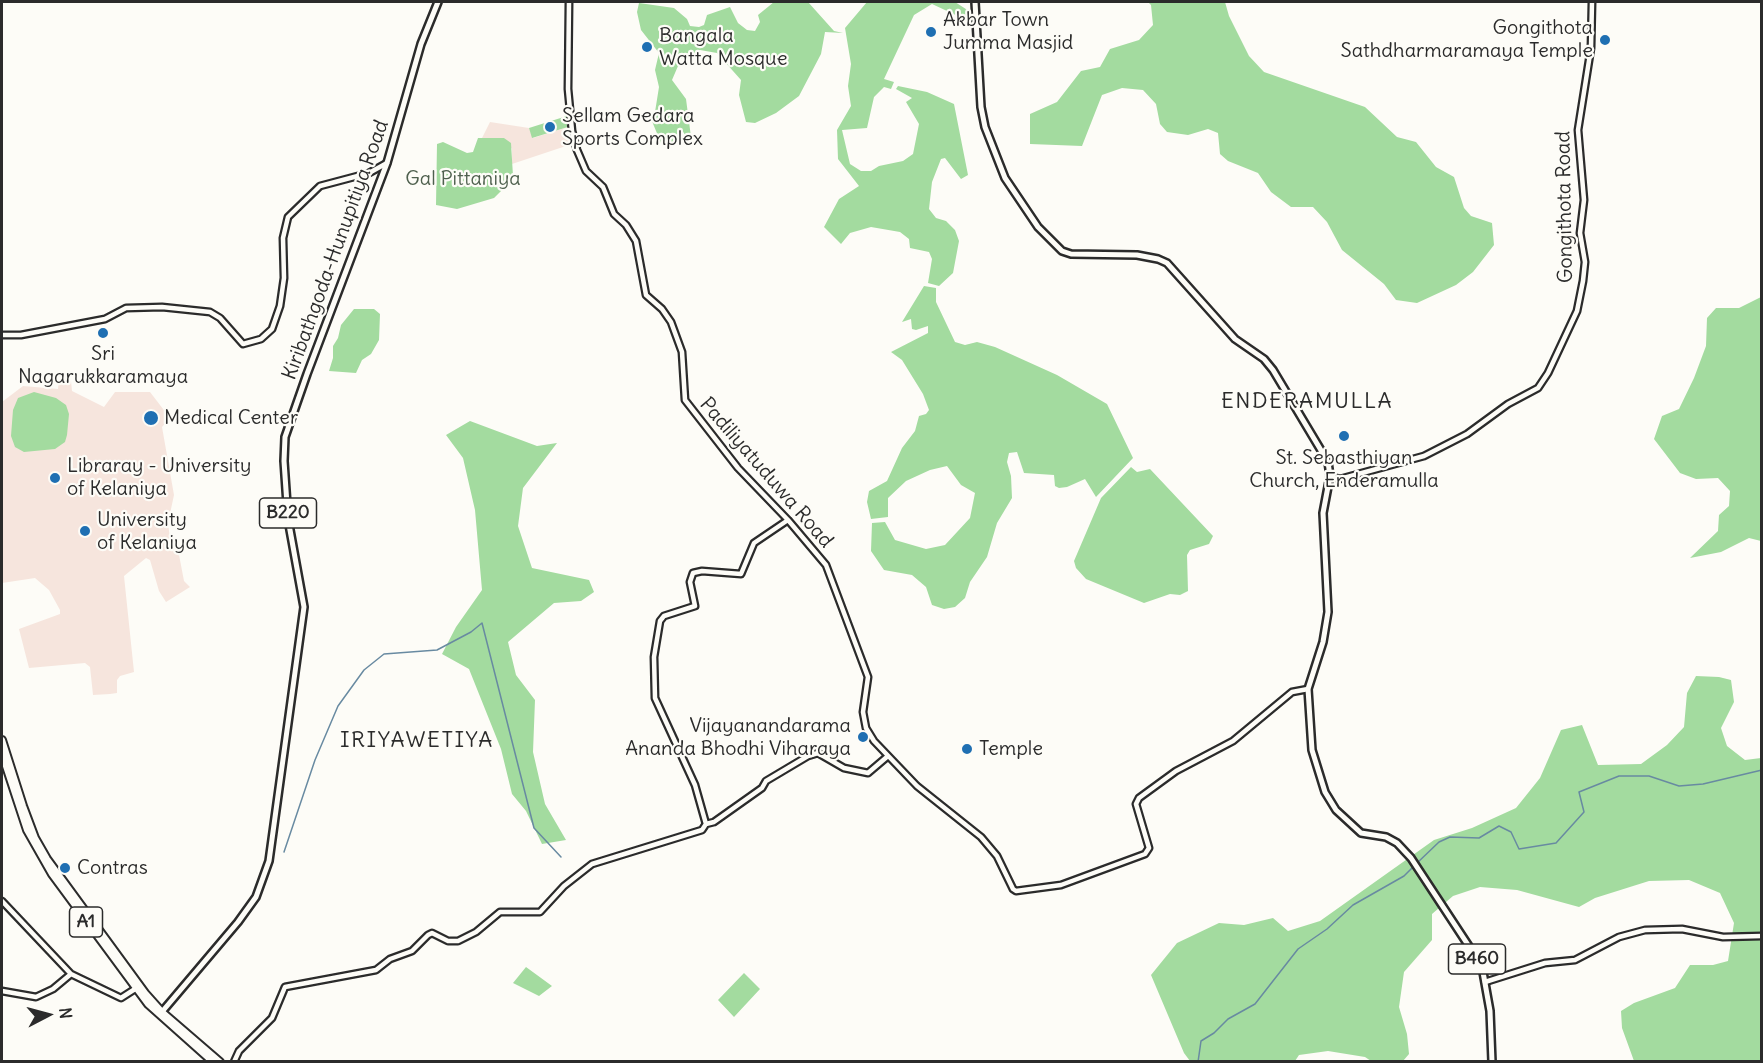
<!DOCTYPE html>
<html>
<head>
<meta charset="utf-8">
<style>
	body { margin:0 }
	#map { position:relative; width:1763px; height:1063px; overflow:hidden; background:#fdfcf7; font-family:Delius,sans-serif }
	canvas { display:block }
	.frame { position:absolute; inset:0; border:3px solid #2b2b2b; pointer-events:none }
	.north { position:absolute; left:18px; top:985px; width:60px; height:60px; -webkit-text-stroke:4px #fdfcf7; paint-order:stroke; rotate:84deg; font-size:16px; font-weight:700; line-height:24px; text-align:center; color:#2b2b2b }
	.north::after { content:''; display:block; margin:auto; width:21px; height:27px; background:#2b2b2b; clip-path:polygon(50% 0,100% 100%,50% 72%,0 100%) }
</style>
</head>
<body>
<div id="map">
<canvas width="1763" height="1063"></canvas>
<div class="frame"></div>
<div class="north">N</div>
</div>
<script>
const ctx = document.querySelector('canvas').getContext('2d');
ctx.lineJoin = 'round';
function paint(path, color) {
  ctx.fillStyle = color;
  ctx.fill(path, 'evenodd');
}
function shape(rows) {
  const path = new Path2D();
  for (const r of rows) {
    path.moveTo(r[0], r[1]);
    for (let i = 2; i < r.length; i += 2) path.lineTo(r[i], r[i + 1]);
  }
  return path;
}
function strokePath(path, color, width, dash) {
  ctx.strokeStyle = color;
  ctx.lineWidth = width;
  ctx.lineCap = dash ? 'butt' : 'round';
  ctx.setLineDash(dash || []);
  ctx.stroke(path);
}
function drawText(font, color, halo, rows, align = 'center') {
  ctx.font = font + ' Delius,sans-serif';
  ctx.lineWidth = 4.5;
  ctx.setLineDash([]);
  ctx.textBaseline = 'middle';
  ctx.strokeStyle = halo;
  ctx.fillStyle = color;
  for (const [text, x, y, turn = 0] of rows) {
    ctx.save();
    ctx.translate(x, y);
    ctx.rotate((+turn || 0) * Math.PI / 180);
    ctx.textAlign = isNaN(turn) ? turn : align;
    if (halo) ctx.strokeText(text, 0, 0);
    ctx.fillText(text, 0, 0);
    ctx.restore();
  }
}
paint(shape([
	[490,122,529,128,533,138,571,126,575,143,512,164,512,149,504,138,482,138],
	[59,379,71,381,72,391,104,407,115,392,150,392,170,418,162,427,174,495,168,523,170,539,176,539,184,581,190,587,166,602,159,591,150,560,146,558,124,576,134,672,120,676,117,680,117,693,110,694,93,695,90,667,85,663,29,668,19,629,60,614,60,610,49,590,35,578,2,583,2,402,23,386,58,389]
]), '#f6e5dd');
paint(shape([
	[774,2,808,2,834,31,843,33,825,32,821,54,799,96,776,113,755,123,746,122,739,95,741,80,717,53,700,50,681,59,672,80,686,99,691,137,685,135,681,128,672,146,661,143,649,114,655,112,659,87,655,70,659,53,641,30,637,12,639,3,674,8,687,19,690,26,699,27,704,25,707,15,730,7,738,23,747,30,755,31,760,22,758,15],
	[867,2,955,2,972,13,975,24,932,4,914,15,884,79,894,82,891,89,884,87,874,97,867,128,842,130,850,164,861,171,871,171,879,166,903,161,913,154,919,124,906,102,912,98,896,89,898,86,927,92,954,104,968,175,961,179,945,158,941,159,932,182,929,209,936,218,946,221,955,230,959,241,953,273,939,286,928,283,932,259,929,252,910,248,909,239,900,232,871,227,850,233,841,244,824,227,839,199,859,186,838,159,837,130,851,106,848,86,851,64,845,28],
	[1148,2,1225,2,1229,16,1249,56,1264,72,1365,107,1397,137,1416,142,1436,167,1454,177,1464,208,1471,216,1492,223,1494,245,1473,272,1456,285,1417,303,1396,300,1384,284,1342,250,1327,222,1313,207,1291,207,1271,192,1258,173,1228,161,1220,154,1218,133,1208,129,1188,135,1167,132,1160,124,1156,104,1143,90,1122,88,1102,95,1082,146,1030,144,1030,114,1057,102,1081,71,1100,67,1110,49,1139,40,1153,25,1151,5],
	[570,115,571,126,532,138,529,128],
	[478,138,504,138,511,143,513,176,509,183,494,198,457,209,436,205,437,144,443,142,467,153,473,152],
	[924,286,936,288,936,302,955,342,965,345,977,342,995,347,1057,375,1107,404,1133,458,1096,497,1085,479,1067,487,1059,488,1055,486,1054,475,1024,473,1017,452,1009,453,1007,462,1011,476,1012,498,997,523,987,557,970,582,965,598,955,607,944,609,932,605,926,587,912,575,884,570,871,551,872,523,885,522,895,540,926,549,945,545,970,518,975,493,961,485,947,466,930,470,906,481,888,498,888,517,871,519,867,502,869,491,887,481,902,448,915,431,919,416,926,414,929,410,923,394,902,360,891,352,928,333,928,326,916,330,912,329,911,319,902,322],
	[1761,297,1761,541,1749,538,1721,552,1690,558,1718,531,1719,515,1729,506,1730,491,1718,478,1696,479,1680,473,1654,439,1662,416,1679,409,1694,378,1706,346,1707,318,1716,308,1739,308],
	[354,309,374,309,380,314,379,340,371,354,362,360,356,373,329,371,333,358,333,346,338,338,341,325],
	[34,392,56,398,66,405,69,414,67,435,65,442,55,449,24,452,15,447,11,436,13,410,18,398],
	[470,421,537,446,557,443,523,488,518,526,532,568,589,580,594,592,581,601,554,603,508,642,516,675,535,700,533,752,545,804,566,840,542,844,526,811,512,794,501,749,469,669,442,654,456,627,482,590,475,510,463,458,446,435],
	[1131,467,1137,472,1150,469,1213,536,1209,544,1190,550,1187,555,1188,591,1180,595,1170,594,1144,603,1086,579,1076,568,1074,561,1101,498],
	[1696,676,1719,677,1731,680,1734,702,1721,728,1727,746,1745,760,1761,758,1761,1061,1634,1061,1622,1028,1621,1011,1634,1003,1675,988,1690,965,1713,965,1728,961,1734,923,1720,893,1689,880,1649,881,1595,898,1579,907,1517,890,1480,887,1453,896,1432,914,1432,940,1404,972,1399,1007,1407,1034,1409,1054,1403,1061,1371,1061,1365,1057,1328,1051,1299,1055,1295,1061,1190,1061,1184,1053,1151,975,1177,943,1219,923,1244,925,1273,918,1288,931,1320,921,1434,840,1472,828,1516,808,1540,778,1561,730,1582,725,1598,765,1641,764,1667,745,1684,727,1687,693],
	[526,967,552,986,539,996,513,983],
	[744,973,760,989,734,1017,718,1000]
]), '#a3db9f');
strokePath(shape([
	[284,852,315,760,338,706,364,670,384,654,437,650,471,632,482,623,534,828,561,857],
	[1416,864,1439,842,1450,837,1479,838,1499,826,1511,832,1519,849,1556,843,1584,812,1579,792,1619,776,1649,776,1679,786,1703,784,1762,770],
	[1198,1062,1201,1041,1214,1033,1228,1019,1255,1004,1298,949,1327,929,1353,905,1404,876,1413,867]
]), '#688aa1', 1.5);
const tertiary = shape([
	[569,2,568,89,572,131,577,150,586,171,603,187,614,214,626,225,636,241,646,295,662,309,671,322,682,352,685,400,738,468,788,520,826,565,868,677,863,712,866,728,874,741,917,786,981,837,997,856,1013,889,1016,891,1061,885,1145,854,1149,848,1136,804,1139,798,1176,771,1233,741,1292,692,1308,689],
	[2,335,21,335,105,319,126,308,162,307,210,312,220,318,243,344,261,339,272,329,280,306,284,278,283,238,288,217,320,186,369,173,387,163],
	[1330,476,1340,479,1424,456,1467,434,1508,404,1538,388,1548,373,1577,311,1583,281,1585,262,1580,233,1584,200,1578,130,1591,48,1592,2],
	[706,824,695,785,655,698,654,657,660,621,664,616,695,606,690,582,693,573,702,571,741,574,754,543,788,520],
	[2,901,71,974,121,998,135,989],
	[1485,982,1545,963,1575,960,1619,937,1645,930,1682,929,1723,937,1762,936],
	[2,991,36,997,53,989,71,974],
	[234,1062,239,1051,272,1018,285,987,376,970,390,959,412,951,428,935,432,933,448,941,458,941,476,932,500,912,540,912,564,886,592,864,702,830,706,824,714,822,762,788,766,781,808,756,818,753,844,768,868,773,888,756]
]);
const primary = shape([
	[975,2,981,107,985,127,1005,178,1038,227,1062,251,1071,254,1137,255,1158,259,1167,263,1235,339,1264,359,1273,370,1328,462,1330,476,1323,513,1328,612,1323,642,1308,689,1312,750,1325,792,1336,810,1361,833,1386,837,1397,843,1411,858,1476,957,1483,972,1490,1011,1492,1062],
	[161,1013,238,922,256,897,269,861,304,607,288,519,284,461,285,437,307,374,387,163,421,44,438,2]
]);
const trunk = shape([
	[2,740,23,806,35,838,47,859,145,993,162,1012,220,1062],
	[2,754,27,830,52,874,148,1004,213,1062]
]);
strokePath(tertiary, '#2b2b2b', 9);
strokePath(primary, '#2b2b2b', 10);
strokePath(trunk, '#2b2b2b', 10);
strokePath(tertiary, '#fdfcf7', 4.5);
strokePath(primary, '#fdfcf7', 5);
strokePath(trunk, '#fdfcf7', 6);
for (const [x, y, r, color] of [
	[931,32,6,"#1f6fb2"],
	[1605,40,6,"#1f6fb2"],
	[647,47,6,"#1f6fb2"],
	[550,127,6,"#1f6fb2"],
	[103,333,6,"#1f6fb2"],
	[151,418,8,"#1f6fb2"],
	[1344,436,6,"#1f6fb2"],
	[55,478,6,"#1f6fb2"],
	[85,531,6,"#1f6fb2"],
	[863,737,6,"#1f6fb2"],
	[967,749,6,"#1f6fb2"],
	[65,868,6,"#1f6fb2"]
]) {
  const dot = new Path2D();
  dot.arc(x, y, r, 0, 2 * Math.PI);
  ctx.fillStyle = color;
  ctx.fill(dot);
  strokePath(dot, '#fdfcf7', 2);
}
for (const [x, y, w] of [
	[288,513,57],
	[86,922,33],
	[1477,959,57]
]) {
  const box = new Path2D();
  box.roundRect(x - w / 2, y - 15, w, 30, 4.5);
  ctx.fillStyle = '#fdfcf7';
  ctx.fill(box);
  strokePath(box, '#2b2b2b', 1.5);
}
drawText('bold 18px', '#2b2b2b', null, [
	["B220",288,513],
	["A1",86,922],
	["B460",1477,959]
]);
drawText('20px', '#2b2b2b', '#fdfcf7', [
	["Akbar Town",943,20],
	["Jumma Masjid",943,43],
	["Gongithota",1593,28,"right"],
	["Sathdharmaramaya Temple",1593,51,"right"],
	["Bangala",659,36],
	["Watta Mosque",659,59],
	["Sellam Gedara",562,116],
	["Sports Complex",562,139],
	["Sri",103,354,"center"],
	["Nagarukkaramaya",103,377,"center"],
	["Medical Center",164,418],
	["St. Sebasthiyan",1344,458,"center"],
	["Church, Enderamulla",1344,481,"center"],
	["Libraray - University",67,466],
	["of Kelaniya",67,489],
	["University",97,520],
	["of Kelaniya",97,543],
	["Vijayanandarama",851,726,"right"],
	["Ananda Bhodhi Viharaya",851,749,"right"],
	["Temple",979,749],
	["Contras",77,868]
], 'left');
drawText('20px', '#4f604e', '#fdfcf7', [
	["Gal Pittaniya",463,179]
]);
drawText('20px', '#2b2b2b', '#fdfcf7', [
	["Gongithota Road",1565,207,-91],
	["Kiribathgoda-Hunupitiya Road",336,250,-70],
	["Padiliyatuduwa Road",766,473,49]
]);
ctx.letterSpacing = '1.5px';
drawText('22px', '#2b2b2b', '#fdfcf7', [
	["ENDERAMULLA",1307,402],
	["IRIYAWETIYA",417,741]
]);
ctx.letterSpacing = '0px';
</script>
</body>
</html>
